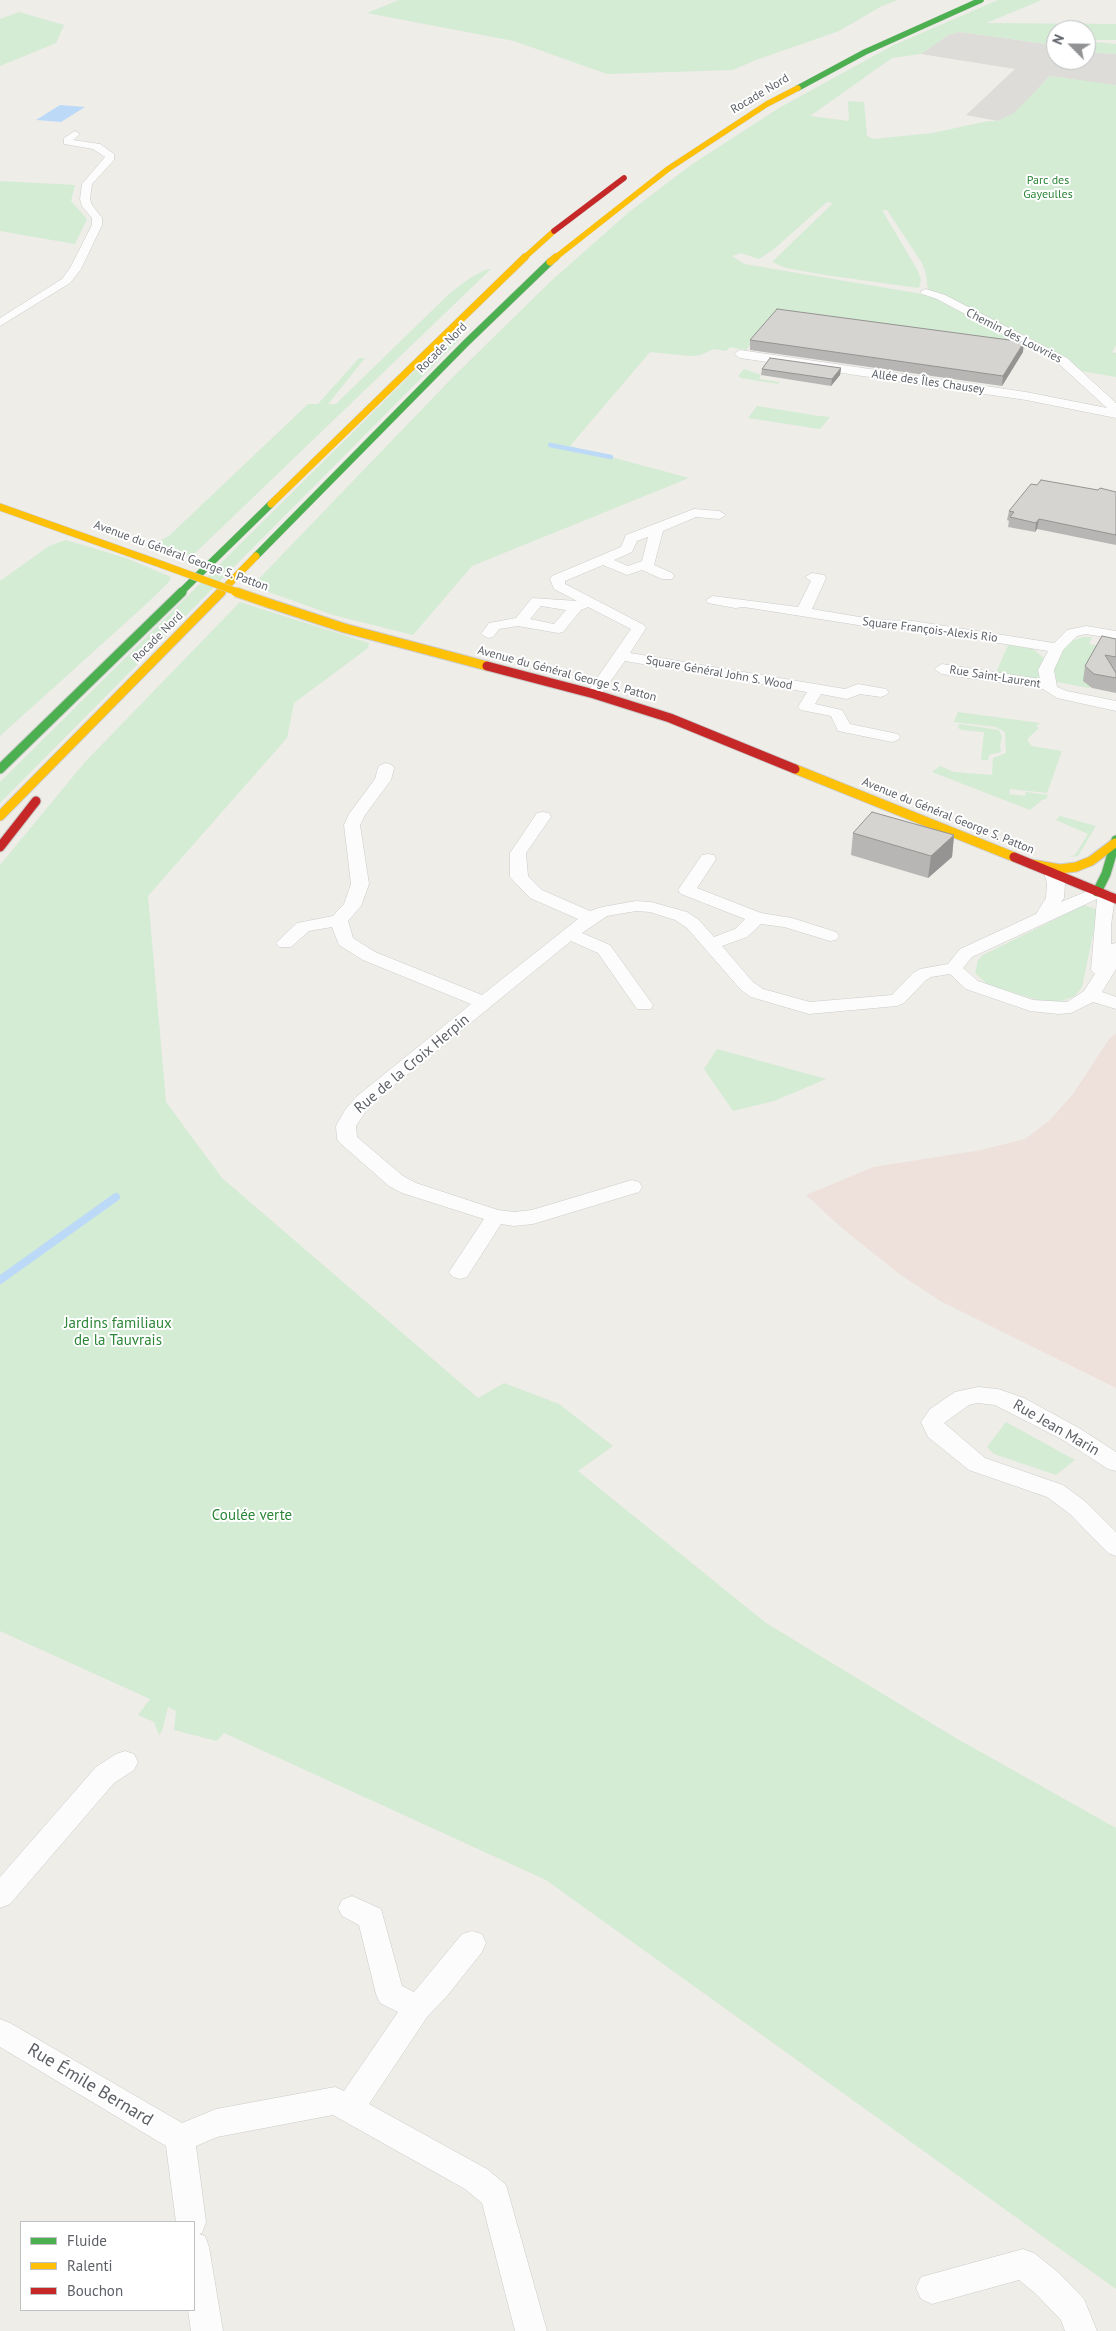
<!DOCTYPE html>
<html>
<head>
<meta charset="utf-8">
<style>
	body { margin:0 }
	#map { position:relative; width:1116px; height:2331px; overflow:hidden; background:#eeede8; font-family:"PT Sans",sans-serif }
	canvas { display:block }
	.legend { position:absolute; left:20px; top:2221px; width:175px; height:90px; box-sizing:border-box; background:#fff; border:1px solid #bec0c2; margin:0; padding:6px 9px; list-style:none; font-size:15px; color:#5d6167 }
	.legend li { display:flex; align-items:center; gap:10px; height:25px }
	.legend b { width:25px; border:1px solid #bec0c2 }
	.north { position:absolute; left:1046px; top:20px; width:50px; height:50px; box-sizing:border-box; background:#fff; border:1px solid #bec0c2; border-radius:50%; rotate:293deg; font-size:14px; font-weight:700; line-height:20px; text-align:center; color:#5d6167 }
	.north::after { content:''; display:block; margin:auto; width:18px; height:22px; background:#909294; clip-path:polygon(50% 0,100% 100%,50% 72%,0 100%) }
</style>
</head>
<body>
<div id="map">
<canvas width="1116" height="2331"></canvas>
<ul class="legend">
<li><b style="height:6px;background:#4caf50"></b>Fluide</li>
<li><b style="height:6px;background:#ffc107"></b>Ralenti</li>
<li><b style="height:6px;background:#c62828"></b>Bouchon</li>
</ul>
<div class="north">N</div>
</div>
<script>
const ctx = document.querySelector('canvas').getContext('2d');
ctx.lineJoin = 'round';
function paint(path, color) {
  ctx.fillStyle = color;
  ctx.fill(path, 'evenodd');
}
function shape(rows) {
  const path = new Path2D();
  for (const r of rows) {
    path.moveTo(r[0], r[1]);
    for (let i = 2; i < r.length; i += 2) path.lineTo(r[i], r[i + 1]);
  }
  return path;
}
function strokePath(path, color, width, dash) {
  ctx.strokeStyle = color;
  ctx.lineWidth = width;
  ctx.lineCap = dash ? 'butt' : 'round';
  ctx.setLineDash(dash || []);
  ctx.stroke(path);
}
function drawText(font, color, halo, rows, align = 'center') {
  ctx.font = font + ' "PT Sans",sans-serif';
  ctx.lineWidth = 4;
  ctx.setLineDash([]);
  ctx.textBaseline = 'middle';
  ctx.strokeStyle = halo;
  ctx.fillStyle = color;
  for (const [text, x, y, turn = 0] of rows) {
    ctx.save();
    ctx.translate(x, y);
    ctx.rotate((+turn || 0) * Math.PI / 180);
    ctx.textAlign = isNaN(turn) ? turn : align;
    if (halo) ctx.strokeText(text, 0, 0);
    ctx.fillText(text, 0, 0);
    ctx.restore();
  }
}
paint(shape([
	[960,32,1047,44,1056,48,1056,60,1086,60,1086,52,1116,54,1116,86,1050,76,1014,114,998,121,966,115,1015,69,921,54,948,35]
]), '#dddcd8');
paint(shape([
	[1116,1033,1116,1388,942,1302,902,1276,844,1230,806,1195,873,1167,981,1150,1025,1139,1049,1121,1073,1094,1109,1039]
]), '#eee1dc');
paint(shape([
	[399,0,898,0,882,6,839,31,756,60,733,70,607,74,514,41,367,13],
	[998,0,1042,0,986,23,1116,24,1116,40,1096,40,1095,42,1116,44,1116,54,1086,52,1086,30,1056,30,1056,48,1047,44,960,32,948,35,921,54,892,58,810,116,849,121,848,101,864,102,867,136,873,139,933,133,988,121,998,121,1014,113,1050,76,1116,85,1116,345,1112,352,1116,353,1116,377,1081,371,928,291,926,274,922,263,887,210,882,210,918,271,921,280,919,288,825,275,786,268,772,262,833,203,827,202,774,249,759,259,741,253,732,256,744,264,928,295,1035,350,777,315,746,350,730,347,726,351,714,349,700,355,690,356,650,352,570,446,689,478,472,566,413,635,333,615,252,586,453,377,551,281,629,212,691,165,779,108,892,46],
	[19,12,64,25,56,43,0,66,0,19],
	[0,181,75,185,71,201,87,219,75,244,0,231],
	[491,269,191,557,186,556,182,558,155,552,152,546,170,535,308,404,318,404,359,358,365,358,328,404,336,404,450,293,470,278,485,270],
	[449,337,461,338,0,803,0,782],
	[744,369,761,375,759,379,780,382,778,384,741,378,738,376],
	[757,406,819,416,830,417,820,429,748,418],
	[66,540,126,558,171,577,169,582,143,607,0,736,0,581,49,546],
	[240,602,369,643,368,648,294,703,287,738,148,896,166,1102,222,1178,478,1398,504,1383,559,1404,613,1446,578,1471,766,1623,954,1737,1116,1828,1116,2289,546,1880,224,1733,217,1741,174,1730,176,1711,168,1707,162,1731,159,1735,154,1722,138,1715,150,1699,0,1631,0,865,85,762],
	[1083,637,1092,637,1089,644,1112,648,1089,688,1057,682,1054,669,1067,643],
	[1008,645,1033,649,1046,660,1038,679,996,673],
	[958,712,1040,723,1036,726,1039,728,1027,739,1031,746,1062,751,1047,793,1010,789,1009,794,1025,796,1026,792,1048,795,1046,799,1042,800,1030,810,932,772,940,766,954,772,992,775,993,758,1006,753,1005,732,996,727,954,722],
	[959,724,999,730,1002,737,1000,745,1001,752,989,755,988,760,981,760,984,732,962,730,958,728],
	[1060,816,1096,826,1078,856,1068,857,1075,855,1088,834,1056,820],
	[1084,905,1098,910,1082,987,1075,996,1056,1003,1041,1001,988,985,975,973,978,960,983,955],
	[717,1049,826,1079,774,1101,733,1111,704,1069],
	[1006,1422,1075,1460,1056,1475,994,1454,987,1447]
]), '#d4ebd4');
paint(shape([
	[60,105,85,107,61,122,36,120]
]), '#bcdaf8');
strokePath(shape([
	[550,445,611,457]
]), '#bcdaf8', 4.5);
strokePath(shape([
	[0,1280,116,1197]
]), '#bcdaf8', 8);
const street = shape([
	[75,131,80,134,73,140,100,144,114,154,114,160,92,184,90,199,92,205,102,218,102,225,81,269,70,283,0,326,0,318,62,279,70,268,92,225,92,218,82,206,80,199,82,184,105,157,93,149,64,144,64,138,75,131],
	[926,289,945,295,1067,358,1116,403,1116,418,1026,400,740,358,734,354,740,350,1026,392,1107,408,1059,364,937,299,922,294,920,292,926,289],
	[694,509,719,511,726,515,719,519,696,517,663,531,654,565,672,573,674,576,672,579,662,579,642,570,627,575,603,565,565,581,565,584,644,625,646,628,630,653,845,689,858,684,886,689,889,692,886,695,881,697,860,694,847,699,821,694,815,704,842,710,850,724,898,734,900,737,898,740,892,742,838,731,831,716,801,710,798,707,807,692,625,661,599,697,589,697,586,694,631,629,588,607,581,610,563,632,558,633,518,626,499,629,493,637,488,638,481,634,489,623,516,618,532,598,577,601,554,589,550,579,552,576,621,547,626,535,694,509],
	[648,537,642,561,628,566,614,560,632,552,637,541,648,537],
	[541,606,566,610,554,624,530,619,541,606],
	[812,573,824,575,826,578,812,609,877,620,913,621,1054,643,1067,630,1086,626,1116,631,1116,639,1086,634,1077,636,1063,650,1054,670,1057,687,1067,691,1116,701,1116,711,1057,698,1043,689,942,674,934,669,942,664,1040,679,1038,670,1048,651,913,629,877,628,744,607,735,608,708,603,706,600,713,596,798,607,811,581,805,577,812,573],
	[386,763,392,765,394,768,391,780,365,815,360,825,369,884,361,906,348,921,353,938,375,952,482,995,578,919,530,898,510,877,510,853,537,813,543,812,549,813,551,817,526,853,528,876,542,890,590,911,602,907,636,901,651,902,687,912,699,920,714,937,735,929,745,919,681,894,678,890,702,855,708,854,714,855,716,859,697,888,761,913,792,918,836,932,839,936,836,940,830,941,784,927,761,924,747,937,722,946,753,982,763,989,810,1002,892,995,913,973,920,969,948,964,960,949,1036,914,1046,898,1047,883,1044,873,1047,869,1053,868,1059,869,1065,883,1064,898,1061,902,1097,887,1112,892,1115,896,1111,925,1111,944,1116,943,1116,969,1102,992,1116,997,1116,1009,1093,1002,1071,1013,1058,1014,1030,1011,966,989,950,974,931,977,925,981,904,1003,897,1006,809,1014,751,997,741,990,687,928,675,920,650,912,636,911,607,916,582,933,610,945,653,1005,651,1009,637,1009,598,953,571,941,370,1105,356,1126,357,1137,403,1176,416,1183,498,1210,514,1212,532,1210,632,1180,639,1182,642,1187,639,1192,533,1224,514,1226,501,1224,467,1277,460,1279,453,1277,449,1272,484,1219,402,1193,389,1186,340,1143,337,1139,336,1126,345,1110,356,1097,471,1004,363,960,339,945,332,927,309,931,291,947,279,947,276,943,297,923,333,916,344,904,351,884,344,825,349,814,375,779,378,768,380,765,386,763],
	[1097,899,1091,970,1095,974,1084,991,1067,1002,1033,1000,978,981,963,968,972,957,1097,899],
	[978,1387,998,1389,1024,1398,1079,1428,1116,1452,1116,1471,1108,1469,1063,1440,995,1405,978,1403,969,1405,944,1423,985,1458,1063,1485,1086,1502,1116,1532,1116,1556,1108,1553,1070,1514,1047,1497,969,1470,928,1437,921,1422,930,1409,955,1392,978,1387],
	[125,1751,134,1754,138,1762,134,1770,114,1783,10,1904,0,1908,0,1877,96,1767,116,1754,125,1751],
	[352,1896,381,1909,402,1986,414,1992,462,1934,472,1931,482,1934,486,1943,482,1952,447,1996,427,2017,369,2104,487,2169,506,2185,547,2331,515,2331,482,2203,465,2189,333,2115,217,2137,196,2146,206,2222,202,2233,199,2234,205,2236,209,2247,223,2331,191,2331,188,2310,194,2310,194,2222,176,2222,166,2146,0,2047,0,2019,10,2023,182,2123,216,2109,335,2087,344,2091,398,2012,380,2003,376,1994,359,1925,342,1916,338,1908,342,1900,352,1896],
	[1023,2249,1034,2253,1058,2272,1084,2299,1097,2331,1065,2331,1061,2320,1036,2294,1019,2280,932,2304,921,2299,916,2288,921,2277,1023,2249]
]);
const fastFar2 = shape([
	[798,88,865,52,981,0]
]);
const fastFar1 = shape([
	[256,556,466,343,550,262],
	[180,593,271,504]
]);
const fast = shape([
	[0,769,182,592],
	[1097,892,1106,874,1116,840]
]);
const slowFar2 = shape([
	[524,258,554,231],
	[555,258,668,169,767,104,798,88]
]);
const slowFar1 = shape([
	[550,262,556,257],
	[271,504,525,257],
	[0,507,163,565],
	[220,593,256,556]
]);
const slow = shape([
	[268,603,344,628,487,666],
	[795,769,1014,857],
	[0,816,221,592],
	[1031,864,1060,869,1076,867,1091,861,1115,843]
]);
const jamFar1 = shape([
	[554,231,624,178]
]);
const jam = shape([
	[487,666,594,694,670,718,795,769],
	[0,847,36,801],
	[1014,857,1116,899]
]);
strokePath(street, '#cacac9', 1);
strokePath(fastFar2, '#cacbca', 6);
strokePath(fastFar1, '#cacbca', 8);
strokePath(fast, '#cacbca', 11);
strokePath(slowFar2, '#cacbca', 6);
strokePath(slowFar1, '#cacbca', 8);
strokePath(slow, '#cacbca', 11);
strokePath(jamFar1, '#cacbca', 6);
strokePath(jam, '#cacbca', 11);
paint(street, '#fcfcfc');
strokePath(fastFar2, '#4caf50', 5.5);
strokePath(fastFar1, '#4caf50', 7);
strokePath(fast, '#4caf50', 9);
strokePath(slowFar2, '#ffc107', 5.5);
strokePath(slowFar1, '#ffc107', 7);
strokePath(slow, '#ffc107', 9);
strokePath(jamFar1, '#c62828', 5.5);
strokePath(jam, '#c62828', 9);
const slowBridgeFar1 = shape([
	[163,565,240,593]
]);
const slowBridge = shape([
	[236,592,268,603]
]);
strokePath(slowBridgeFar1, '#d8d1b4', 8, []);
strokePath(slowBridge, '#d8d1b4', 11, []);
strokePath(slowBridgeFar1, '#ffc107', 7);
strokePath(slowBridge, '#ffc107', 9);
paint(shape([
	[750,340,1023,352,1002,386,750,350],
	[841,368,840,375,831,386,761,375,762,369],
	[1098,490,1116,492,1116,545,1037,529,1035,532,1008,527,1009,521,1007,520,1009,511],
	[1116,639,1116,693,1092,688,1083,681,1085,666],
	[853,833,954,835,952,857,928,878,851,855]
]), '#b7b6b4');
paint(shape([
	[1024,342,1023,352,1002,386,1003,376],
	[841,368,840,375,831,386,832,379],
	[1039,519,1037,529,1035,532,1036,523],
	[954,835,952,857,928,878,931,856]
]), '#959492');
const building = shape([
	[777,309,1024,342,1003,376,750,340,777,309],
	[770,358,841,368,832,379,762,369,770,358],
	[1041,480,1098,490,1100,488,1116,492,1116,535,1039,519,1036,523,1010,517,1014,512,1009,511,1031,484,1037,485,1041,480],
	[1102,636,1116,639,1116,657,1105,655,1116,673,1116,678,1094,674,1085,666,1102,636],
	[872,812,954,835,931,856,853,833,872,812]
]);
paint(building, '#d5d4d1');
strokePath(building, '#959492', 1);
drawText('12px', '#5d6167', '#fff', [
	["Rocade Nord",760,94,-31],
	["Chemin des Louvries",1014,336,27],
	["Rocade Nord",442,348,-45],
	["Allée des Îles Chausey",928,382,8],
	["Avenue du Général George S. Patton",181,556,20],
	["Square François-Alexis Rio",930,630,7],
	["Rocade Nord",158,637,-45],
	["Square Général John S. Wood",719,673,10],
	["Avenue du Général George S. Patton",567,674,15],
	["Rue Saint-Laurent",995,677,9],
	["Avenue du Général George S. Patton",948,816,22]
]);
drawText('12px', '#2c8638', '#fff', [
	["Parc des",1048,181],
	["Gayeulles",1048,195]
]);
drawText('15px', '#5d6167', '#fff', [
	["Rue de la Croix Herpin",412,1064,-40],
	["Rue Jean Marin",1056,1428,30]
]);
drawText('15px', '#2c8638', '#fff', [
	["Jardins familiaux",118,1324],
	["de la Tauvrais",118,1341],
	["Coulée verte",252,1516]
]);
drawText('18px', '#5d6167', '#fff', [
	["Rue Émile Bernard",90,2085,31]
]);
</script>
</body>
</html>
